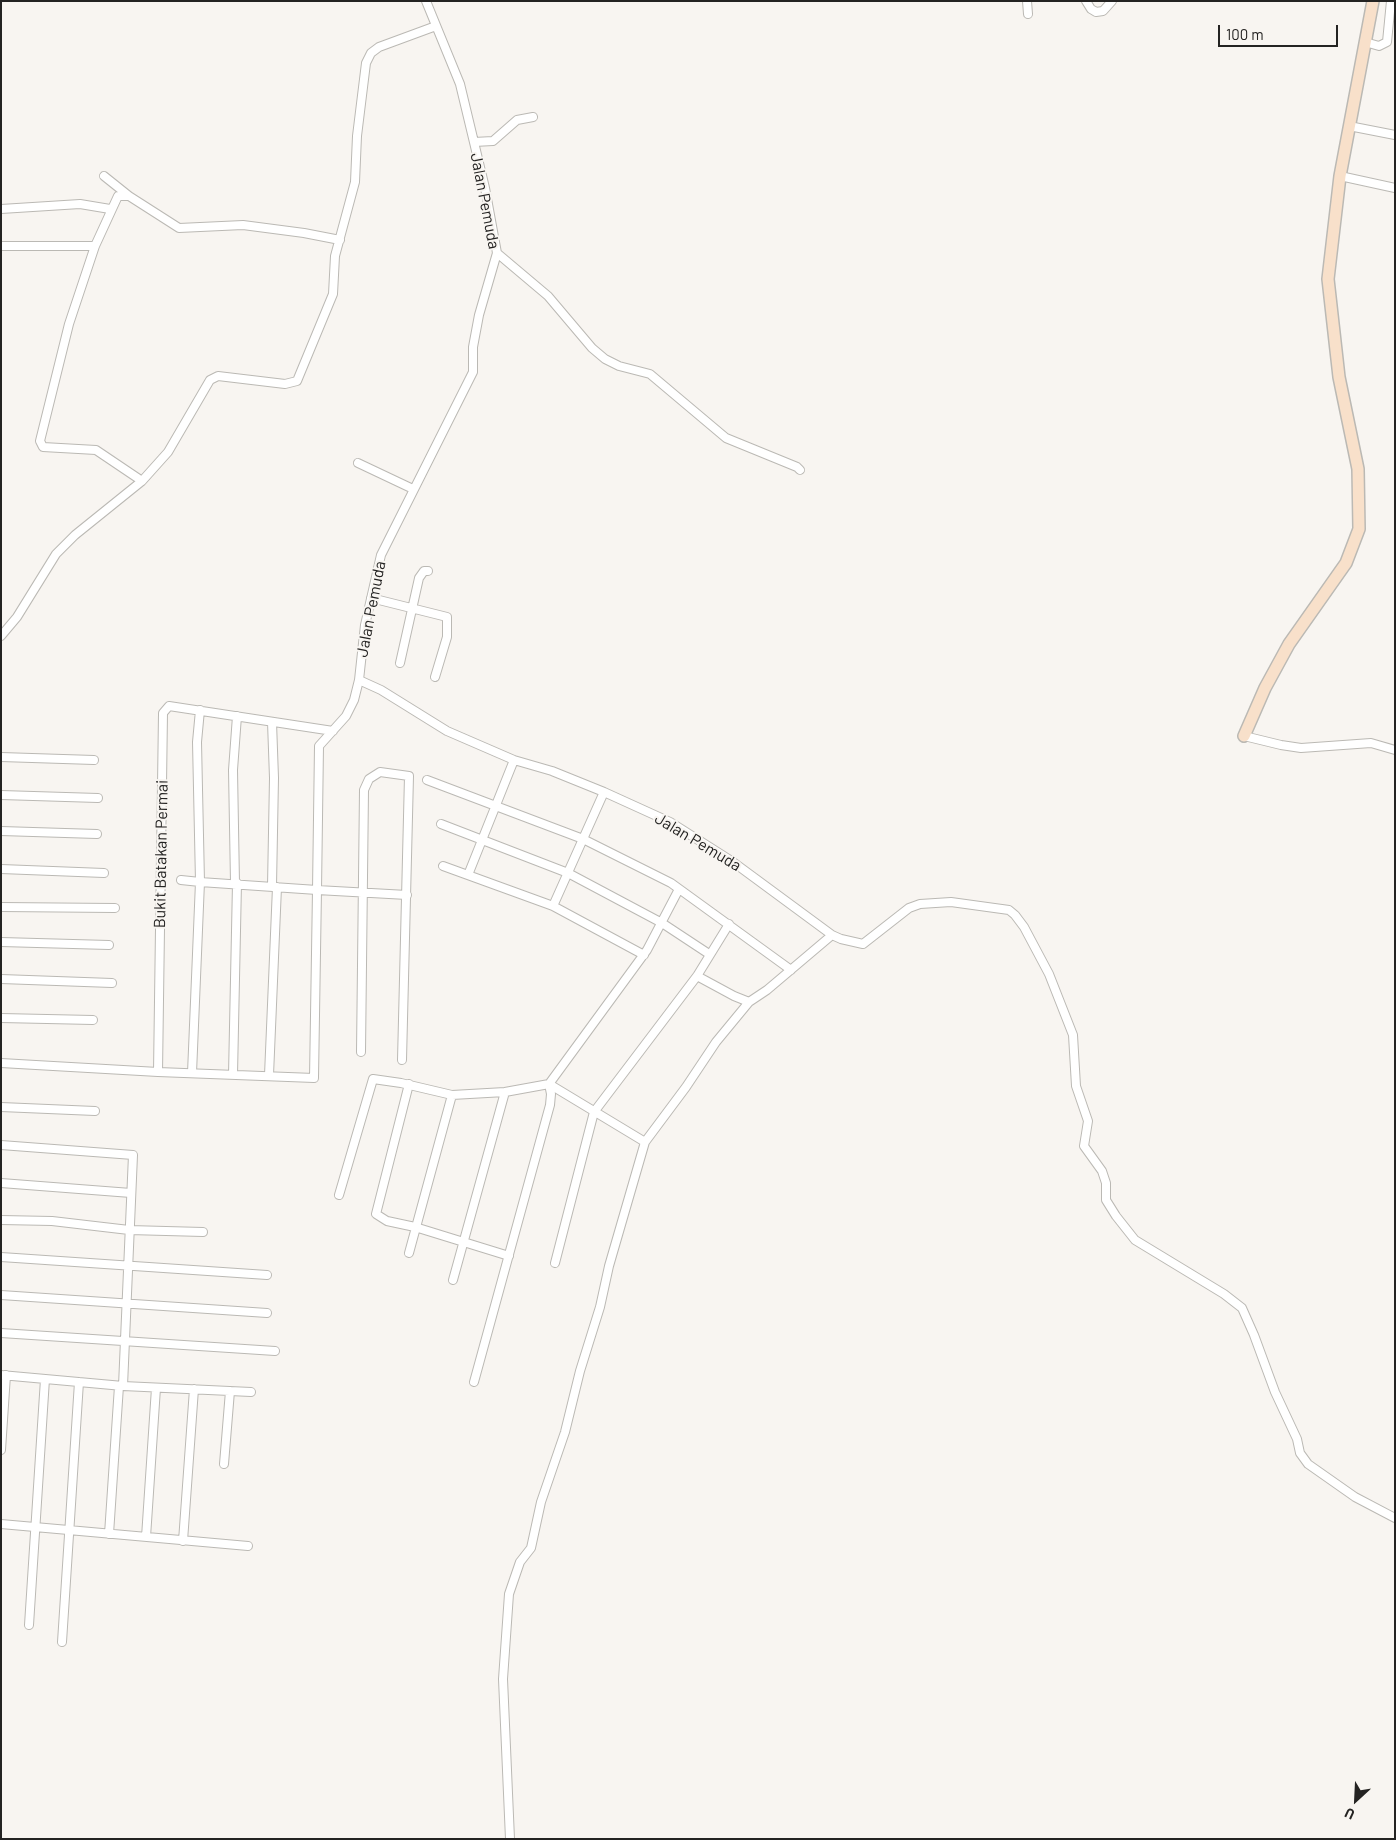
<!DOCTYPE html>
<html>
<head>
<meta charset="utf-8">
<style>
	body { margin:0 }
	#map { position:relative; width:1396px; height:1840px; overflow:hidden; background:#f8f5f1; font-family:Barlow,sans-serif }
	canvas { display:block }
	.frame { position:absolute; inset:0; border:2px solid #242322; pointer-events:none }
	.north { position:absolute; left:1331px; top:1775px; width:50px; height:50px; -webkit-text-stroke:4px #f8f5f1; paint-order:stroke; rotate:205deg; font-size:14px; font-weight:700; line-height:20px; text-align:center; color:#242322 }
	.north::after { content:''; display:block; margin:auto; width:18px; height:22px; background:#242322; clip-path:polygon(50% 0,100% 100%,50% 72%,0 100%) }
	.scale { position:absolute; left:1218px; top:25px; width:120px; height:22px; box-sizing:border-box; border:2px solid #242322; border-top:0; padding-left:6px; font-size:15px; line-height:18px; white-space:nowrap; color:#242322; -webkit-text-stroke:4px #f8f5f1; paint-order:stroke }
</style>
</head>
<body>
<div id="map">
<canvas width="1396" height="1840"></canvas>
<div class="frame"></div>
<div class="north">U</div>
<div class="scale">100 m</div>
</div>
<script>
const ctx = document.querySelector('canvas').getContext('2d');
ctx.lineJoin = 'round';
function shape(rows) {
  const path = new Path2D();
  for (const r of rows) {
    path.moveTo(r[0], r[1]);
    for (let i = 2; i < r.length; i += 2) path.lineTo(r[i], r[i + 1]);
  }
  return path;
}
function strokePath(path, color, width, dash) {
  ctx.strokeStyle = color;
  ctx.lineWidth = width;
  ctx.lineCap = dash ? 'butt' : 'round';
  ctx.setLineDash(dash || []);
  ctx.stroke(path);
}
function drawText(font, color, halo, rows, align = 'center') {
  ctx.font = font + ' Barlow,sans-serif';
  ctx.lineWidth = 4;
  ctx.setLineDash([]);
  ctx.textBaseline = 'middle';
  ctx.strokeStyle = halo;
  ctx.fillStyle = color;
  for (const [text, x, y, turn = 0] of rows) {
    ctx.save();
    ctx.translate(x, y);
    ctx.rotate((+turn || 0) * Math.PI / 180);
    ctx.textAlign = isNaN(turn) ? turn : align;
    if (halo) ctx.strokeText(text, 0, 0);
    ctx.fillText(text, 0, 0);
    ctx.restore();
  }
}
const street = shape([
	[1027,1,1028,14],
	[1086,1,1091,9,1096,12,1103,11,1112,1],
	[1365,42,1379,46,1387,42,1391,1],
	[1349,126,1395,135],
	[474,142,493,141,517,120,533,117],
	[104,176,129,196],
	[1340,176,1395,188],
	[1,209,80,204,110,209],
	[1,246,95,246],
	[497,253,548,296,592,348,605,359,619,366,650,374,726,438,797,467,800,470],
	[358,463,413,489],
	[142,481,96,450,43,447,40,441,69,324,95,246,118,196,129,196,179,228,243,225,304,233,340,240],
	[371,598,447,617,447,637,435,677],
	[1,636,17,617,56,554,75,535,142,481,168,452,210,380,218,376,285,384,297,381,333,294,335,256,355,182,357,136,366,63,371,53,379,47,436,26],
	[400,663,419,578,424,571,428,571],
	[359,680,381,690,447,731,514,760,552,771,604,792,670,822,733,862,832,935,841,939,863,944,909,908,920,904,951,902,1009,910,1015,915,1024,927,1049,974,1073,1035,1076,1086,1088,1121,1084,1146,1102,1171,1106,1183,1106,1200,1116,1216,1135,1240,1224,1294,1242,1308,1254,1335,1275,1392,1297,1439,1300,1453,1308,1464,1355,1497,1395,1518],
	[272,722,274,778,272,886],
	[1244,736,1281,745,1301,748,1371,743,1395,750],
	[1,757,94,760],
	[427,780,583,839,671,883,791,970],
	[1,795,98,798],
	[441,824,568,873,662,923,709,954],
	[1,831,97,834],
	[443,866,553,906,644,955],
	[1,869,104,873],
	[468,875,514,760],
	[181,880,200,882,197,742,200,710],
	[235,883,233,770,237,716],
	[553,906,604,792],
	[1,907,115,908],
	[1,942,109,945],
	[697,976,734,996,749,1002],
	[1,979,112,983],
	[1,1018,93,1020],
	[361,1052,364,790,369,779,380,772,409,776,402,1060],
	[1,1063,158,1072,314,1078,317,890,407,895],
	[158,1072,163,713,169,706,333,731],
	[192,1073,200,882,317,890,319,746,346,716,354,700,359,680,365,625,381,555,473,372,473,347,479,315,497,253,485,188,460,84,426,1],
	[233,1075,237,883],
	[269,1075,277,887],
	[409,1084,376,1214,387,1221,415,1227,509,1256],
	[549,1084,645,1142],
	[1,1107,95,1111],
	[1,1145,133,1155,123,1386],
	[1,1183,131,1193],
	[339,1195,373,1079,401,1083,452,1095,505,1092],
	[1,1220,52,1221,129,1230,203,1232],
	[409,1253,452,1095],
	[1,1257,267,1275],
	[555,1263,594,1112,697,976,729,924],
	[453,1280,505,1092,549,1084,647,950,679,889],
	[1,1295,267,1313],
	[1,1333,275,1351],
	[1,1375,123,1386,251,1392],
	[474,1382,550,1105,551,1094,549,1084],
	[1,1450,6,1375],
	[224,1464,230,1391],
	[1,1524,248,1546],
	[109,1534,119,1386],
	[146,1537,156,1388],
	[183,1541,194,1389],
	[29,1625,45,1379],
	[62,1642,79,1382],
	[510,1839,503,1679,509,1594,520,1562,531,1548,541,1502,565,1432,580,1371,600,1307,609,1266,645,1142,686,1087,716,1042,749,1002,767,990,832,935]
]);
const secondary = shape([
	[1244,736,1265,688,1289,644,1346,563,1359,529,1358,469,1339,377,1328,279,1340,176,1373,1]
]);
strokePath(street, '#bbb9b4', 10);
strokePath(secondary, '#bbb9b4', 14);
strokePath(street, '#fff', 8);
strokePath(secondary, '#f8e0ca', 11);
drawText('16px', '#242322', '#f8f5f1', [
	["Jalan Pemuda",485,201,79],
	["Jalan Pemuda",371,609,-79],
	["Jalan Pemuda",698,842,31],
	["Bukit Batakan Permai",161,854,-89]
]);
</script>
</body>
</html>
